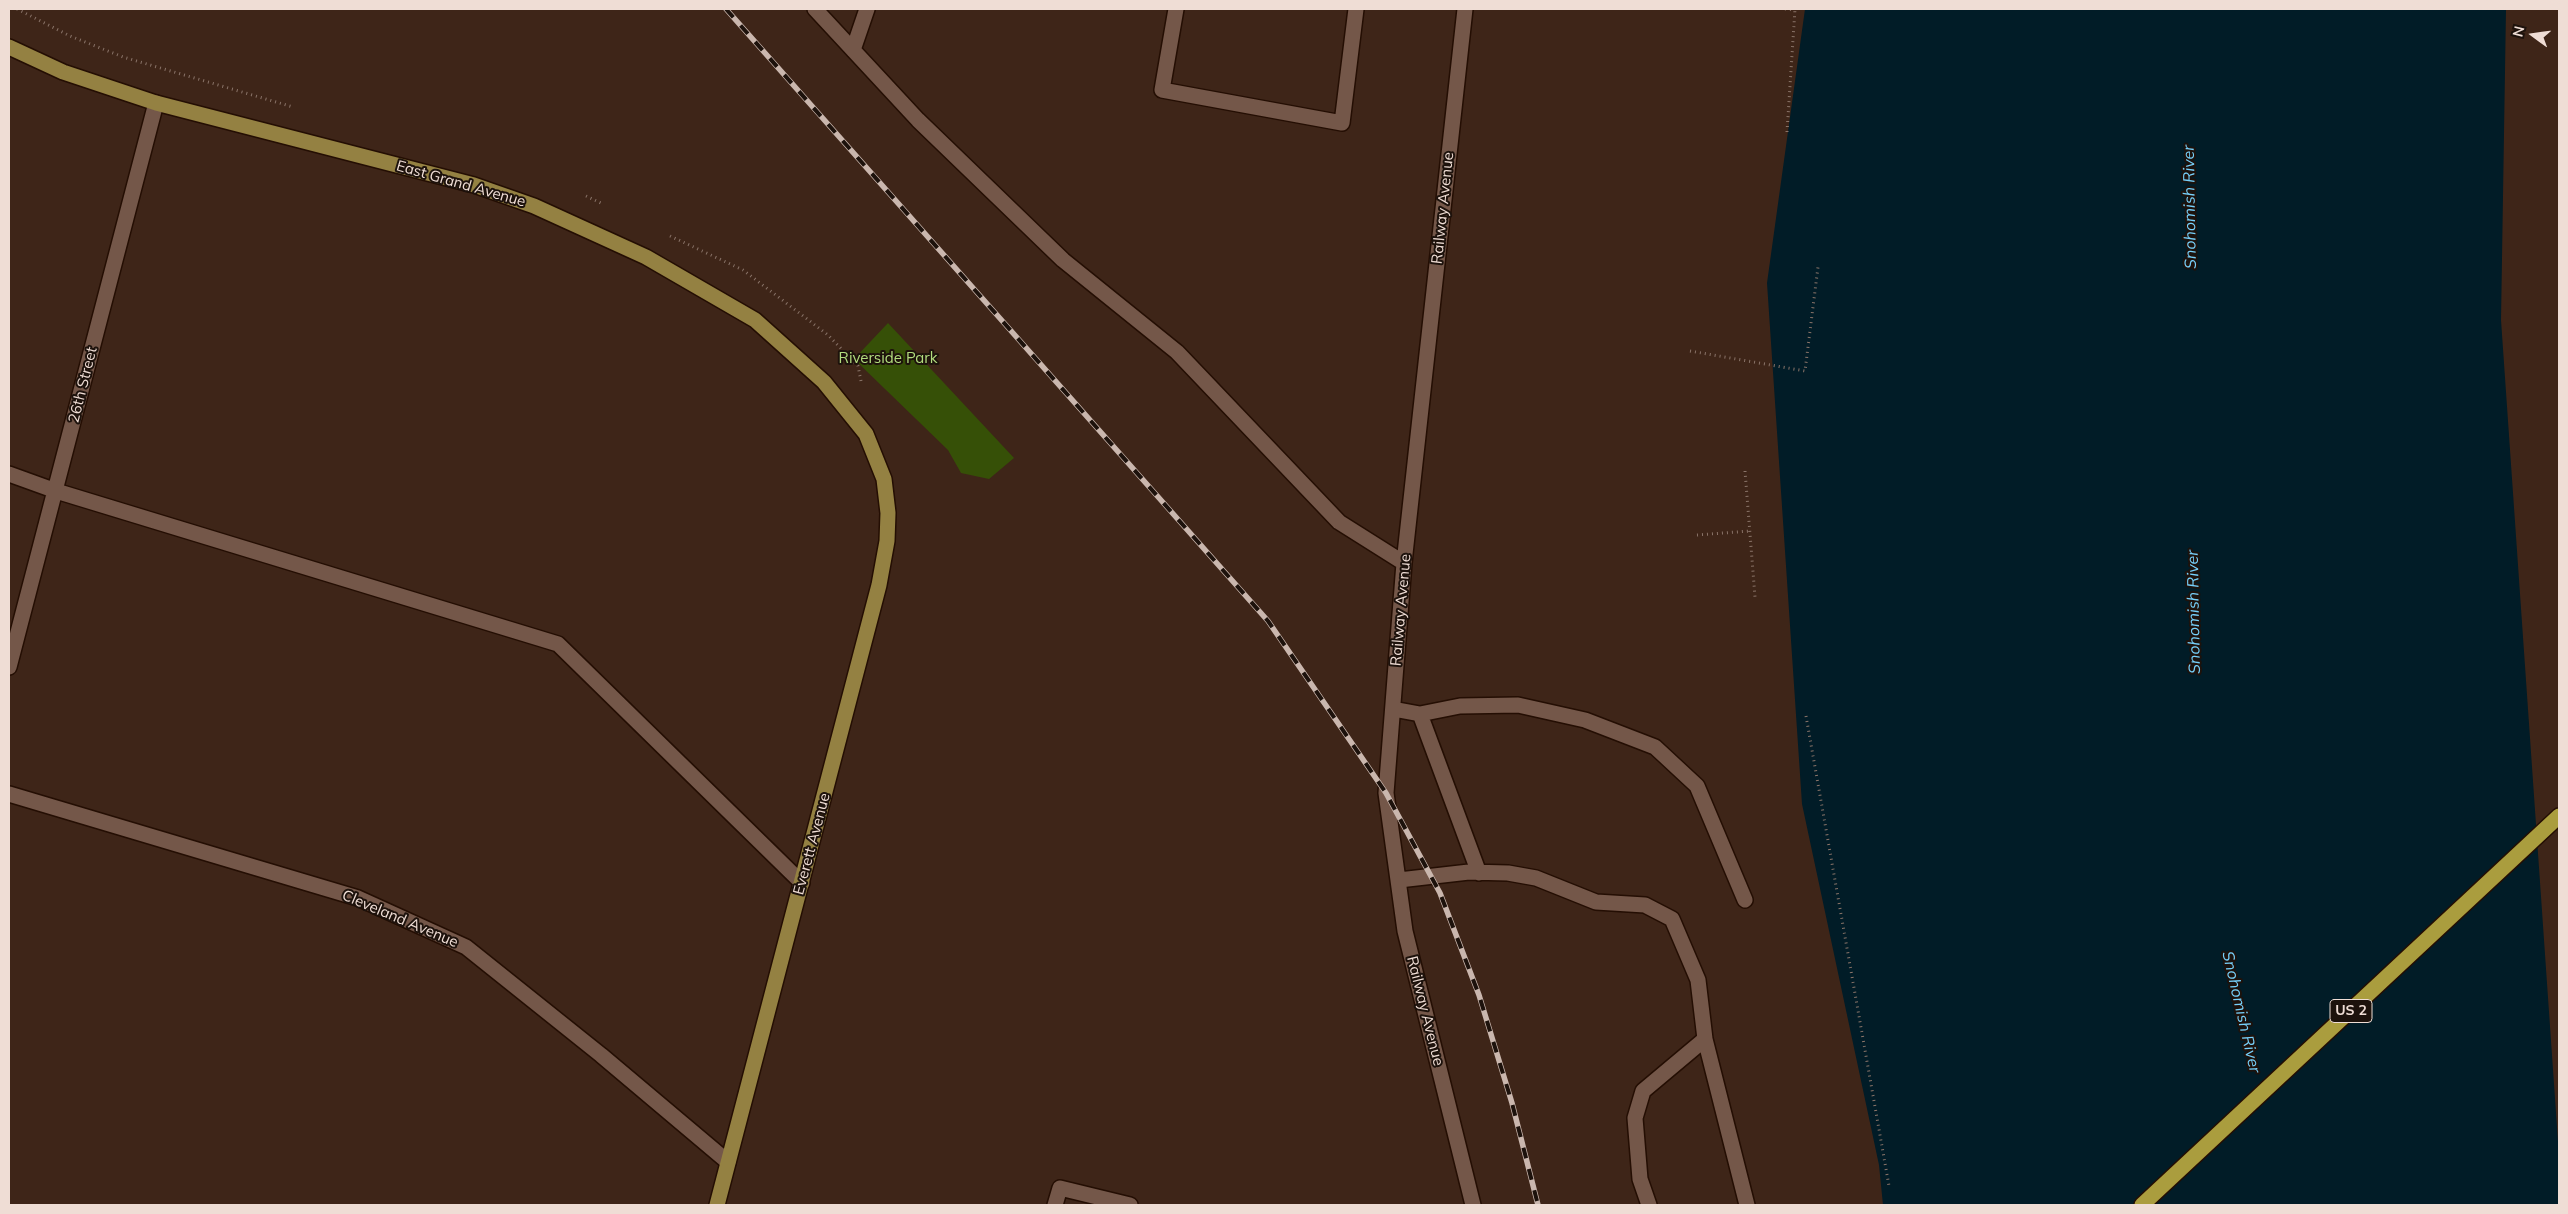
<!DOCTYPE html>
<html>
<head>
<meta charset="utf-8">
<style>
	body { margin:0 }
	#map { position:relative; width:2568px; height:1214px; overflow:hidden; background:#3e2518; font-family:Mulish,sans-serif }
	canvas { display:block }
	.frame { position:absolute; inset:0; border:10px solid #efddd5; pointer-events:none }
	.north { position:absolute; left:2508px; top:10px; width:50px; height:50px; -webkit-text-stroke:4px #1d120c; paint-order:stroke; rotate:284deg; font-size:14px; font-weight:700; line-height:20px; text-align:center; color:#efddd5 }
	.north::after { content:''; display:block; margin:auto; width:18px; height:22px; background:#efddd5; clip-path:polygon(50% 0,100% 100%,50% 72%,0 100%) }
</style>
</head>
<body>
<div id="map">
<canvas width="2568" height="1214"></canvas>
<div class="frame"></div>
<div class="north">N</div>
</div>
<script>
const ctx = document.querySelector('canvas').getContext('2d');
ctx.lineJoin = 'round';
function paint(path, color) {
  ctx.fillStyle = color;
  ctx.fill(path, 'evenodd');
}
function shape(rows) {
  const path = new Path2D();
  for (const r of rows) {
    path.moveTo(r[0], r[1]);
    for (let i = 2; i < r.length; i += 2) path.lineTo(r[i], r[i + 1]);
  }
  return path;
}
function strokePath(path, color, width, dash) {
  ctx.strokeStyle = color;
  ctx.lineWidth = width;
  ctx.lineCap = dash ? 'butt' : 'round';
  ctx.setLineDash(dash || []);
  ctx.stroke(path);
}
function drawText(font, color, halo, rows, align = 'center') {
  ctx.font = font + ' Mulish,sans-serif';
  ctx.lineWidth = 4;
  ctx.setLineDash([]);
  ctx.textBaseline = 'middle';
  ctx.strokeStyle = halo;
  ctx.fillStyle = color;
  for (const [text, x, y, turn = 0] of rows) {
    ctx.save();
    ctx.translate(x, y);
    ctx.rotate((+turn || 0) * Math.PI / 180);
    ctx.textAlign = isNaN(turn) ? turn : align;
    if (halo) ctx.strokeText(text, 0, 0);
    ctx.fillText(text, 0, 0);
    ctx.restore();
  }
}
paint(shape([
	[888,323,1014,458,989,479,961,473,948,450,854,359]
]), '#365007');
paint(shape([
	[1805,9,2506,9,2501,320,2559,1156,2559,1205,1883,1205,1879,1165,1802,804,1767,283]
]), '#011c27');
const minor = shape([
	[815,9,918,120,1063,260,1177,352,1339,522,1404,563],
	[1176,9,1162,90,1342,123,1356,9],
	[1465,9,1404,563,1386,793,1405,931,1473,1205],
	[853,50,867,9],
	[9,474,56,491,558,644,802,883],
	[9,667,156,103],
	[1393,709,1420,714,1460,706,1518,705,1585,720,1655,747,1697,786,1745,900],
	[1420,714,1479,873],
	[9,794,358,898,466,947,601,1055,728,1162],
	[1399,880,1469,872,1508,873,1536,878,1596,902,1645,905,1672,919,1698,980,1705,1039,1747,1205],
	[1055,1205,1060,1188,1130,1205],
	[1649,1205,1640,1179,1635,1118,1643,1091,1705,1039]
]);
const major = shape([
	[9,47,63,72,156,103,474,185,534,206,646,257,755,320,824,382,866,434,884,479,888,513,887,541,879,585,717,1205]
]);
const highway = shape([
	[2142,1205,2559,816]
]);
strokePath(minor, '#240e03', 18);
strokePath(major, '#240e03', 18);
strokePath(highway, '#240e03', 18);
strokePath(shape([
	[17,9,70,36,123,57,293,107],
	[1785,9,1795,10],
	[1787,132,1795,9],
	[586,196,603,204],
	[670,236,743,270,828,335,858,366,861,381],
	[1690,351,1805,371,1818,267],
	[1745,471,1755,597],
	[1697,535,1750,531],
	[1806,716,1889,1186]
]), '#8a7469', 3, [1, 4]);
strokePath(minor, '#745749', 15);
strokePath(major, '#948142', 15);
strokePath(highway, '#aa9d3e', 15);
const rail = shape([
	[726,9,1268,621,1386,793,1440,893,1479,995,1512,1103,1538,1205]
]);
strokePath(rail, '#cab7ae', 5.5);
strokePath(rail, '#1d120c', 4, [11]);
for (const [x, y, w] of [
	[2351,1011,42]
]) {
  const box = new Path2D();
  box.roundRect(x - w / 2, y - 11.5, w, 23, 4);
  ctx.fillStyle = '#1d120c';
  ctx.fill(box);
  strokePath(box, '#efddd5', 1);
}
drawText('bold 14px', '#efddd5', null, [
	["US 2",2351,1011]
]);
drawText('15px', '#efddd5', '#1d120c', [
	["East Grand Avenue",461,184,16],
	["Railway Avenue",1443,208,-84],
	["26th Street",83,385,-76],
	["Railway Avenue",1401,610,-85],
	["Everett Avenue",812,844,-75],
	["Cleveland Avenue",400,919,23],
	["Railway Avenue",1425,1011,76]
]);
drawText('15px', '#b2dc7e', '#1d120c', [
	["Riverside Park",888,358]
]);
drawText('italic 16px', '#76d0fa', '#1d120c', [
	["Snohomish River",2190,207,-91],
	["Snohomish River",2194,612,-91],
	["Snohomish River",2241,1012,77]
]);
</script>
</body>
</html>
